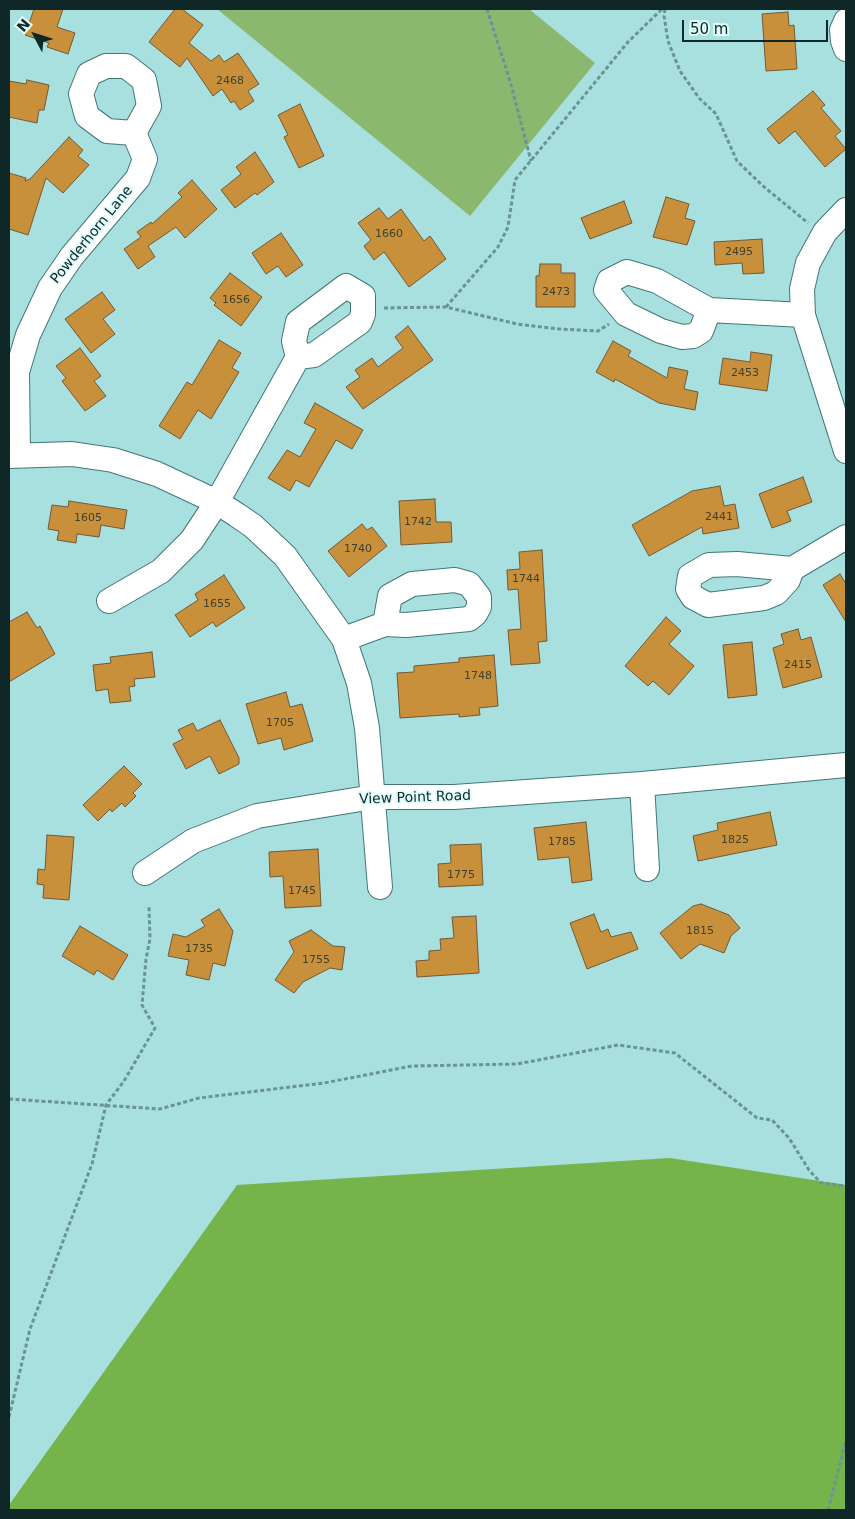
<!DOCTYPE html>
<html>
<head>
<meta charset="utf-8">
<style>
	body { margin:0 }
	#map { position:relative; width:855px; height:1519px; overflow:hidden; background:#a8e0df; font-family:"DejaVu Sans",sans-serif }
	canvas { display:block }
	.frame { position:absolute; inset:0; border:10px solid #102727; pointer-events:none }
	.north { position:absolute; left:10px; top:10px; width:50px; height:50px; -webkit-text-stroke:4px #dffbfa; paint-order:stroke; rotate:310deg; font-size:14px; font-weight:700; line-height:20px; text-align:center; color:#102727 }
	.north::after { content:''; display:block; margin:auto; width:18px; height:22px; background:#102727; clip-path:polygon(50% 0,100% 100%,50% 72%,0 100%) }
	.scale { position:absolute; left:682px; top:20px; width:146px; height:22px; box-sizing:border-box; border:2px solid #102727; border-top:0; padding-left:6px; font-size:15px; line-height:18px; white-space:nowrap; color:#102727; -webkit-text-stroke:4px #dffbfa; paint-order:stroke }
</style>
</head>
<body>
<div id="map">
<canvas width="855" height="1519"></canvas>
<div class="frame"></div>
<div class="north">N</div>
<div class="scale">50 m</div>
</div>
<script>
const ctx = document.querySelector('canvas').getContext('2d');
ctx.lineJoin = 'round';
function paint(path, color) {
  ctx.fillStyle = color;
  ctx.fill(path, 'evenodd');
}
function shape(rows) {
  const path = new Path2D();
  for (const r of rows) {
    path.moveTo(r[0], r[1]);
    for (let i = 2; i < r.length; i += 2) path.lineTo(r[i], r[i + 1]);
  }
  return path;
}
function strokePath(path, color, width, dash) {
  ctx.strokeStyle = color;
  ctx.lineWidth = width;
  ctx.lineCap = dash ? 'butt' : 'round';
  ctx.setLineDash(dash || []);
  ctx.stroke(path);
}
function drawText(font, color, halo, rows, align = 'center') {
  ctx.font = font + ' "DejaVu Sans",sans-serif';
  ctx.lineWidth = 4;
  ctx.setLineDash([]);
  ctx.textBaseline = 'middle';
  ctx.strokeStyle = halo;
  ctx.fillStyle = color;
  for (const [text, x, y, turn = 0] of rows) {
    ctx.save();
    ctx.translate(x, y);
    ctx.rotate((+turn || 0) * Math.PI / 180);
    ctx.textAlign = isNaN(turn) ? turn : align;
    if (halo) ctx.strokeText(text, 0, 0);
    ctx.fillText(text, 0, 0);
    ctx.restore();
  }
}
paint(shape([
	[217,9,529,9,595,63,470,216]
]), '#8bb86f');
paint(shape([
	[670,1158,846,1185,846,1510,9,1510,9,1505,237,1185]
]), '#76b34b');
const building = shape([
	[34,9,63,9,57,27,75,33,68,54,47,47,49,43,25,35,34,9],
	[175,9,182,9,203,25,189,43,211,61,219,55,224,62,238,53,259,84,248,91,254,101,240,110,234,101,231,103,222,89,213,96,187,58,180,67,149,42,175,9],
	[788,12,789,26,794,25,797,69,766,71,762,14,788,12],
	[27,80,49,85,44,110,39,110,37,123,9,117,9,81,26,84,27,80],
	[813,91,825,105,821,108,841,131,835,136,846,149,825,167,795,131,779,144,767,129,813,91],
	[300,104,324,156,299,168,284,137,288,135,278,115,300,104],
	[69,137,83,150,78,156,89,165,63,193,46,178,28,235,9,229,9,173,26,178,25,181,30,179,69,137],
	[255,152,274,182,257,195,255,193,235,208,221,190,241,174,236,167,255,152],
	[192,180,217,209,185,238,176,227,148,246,155,257,138,269,124,249,141,237,137,232,151,222,152,224,182,197,178,193,192,180],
	[666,197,689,204,685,218,695,221,687,245,653,237,666,197],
	[624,201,632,223,590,239,581,218,624,201],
	[379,208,388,219,401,209,424,241,430,236,446,259,409,287,384,252,374,260,364,246,371,240,358,223,379,208],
	[281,233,303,265,286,277,278,266,266,274,252,253,281,233],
	[762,239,764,273,743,274,742,263,715,265,714,242,762,239],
	[540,264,561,264,561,273,575,273,575,307,536,307,536,276,539,276,540,264],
	[230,273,262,297,241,326,214,305,216,303,210,298,230,273],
	[102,292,115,310,103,319,115,334,91,353,65,319,102,292],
	[408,326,433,360,363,409,346,387,360,377,355,370,372,358,378,367,403,348,395,337,408,326],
	[219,340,241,353,232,368,239,372,211,419,198,410,180,439,159,426,187,382,192,385,219,340],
	[613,341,631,351,628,356,667,378,669,367,688,371,684,389,698,392,695,410,659,403,615,379,614,382,596,372,613,341],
	[80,348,101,376,94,381,106,396,85,411,62,381,66,378,56,366,80,348],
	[751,352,772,355,767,391,719,384,723,358,750,362,751,352],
	[315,403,363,430,352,449,336,440,309,487,296,480,290,491,268,478,287,450,300,457,316,429,304,423,315,403],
	[803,477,812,502,787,511,791,521,772,528,759,494,803,477],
	[720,486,724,506,735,504,739,528,703,534,702,527,649,556,632,525,692,491,720,486],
	[435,499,436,522,451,522,452,542,401,545,399,501,435,499],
	[69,501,127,510,124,529,101,525,99,537,77,534,76,543,57,540,59,531,48,529,52,505,68,507,69,501],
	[362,524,367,530,372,527,387,546,349,577,328,551,362,524],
	[542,550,547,641,538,642,540,663,511,665,508,630,521,629,518,589,508,590,507,570,520,569,519,552,542,550],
	[840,574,846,584,846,622,823,585,840,574],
	[224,575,245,608,216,627,213,622,190,637,175,615,198,600,195,594,224,575],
	[27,612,37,628,40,626,55,654,9,682,9,622,27,612],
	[666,617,681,631,669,644,694,666,669,695,653,681,648,686,625,666,666,617],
	[798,629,801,640,811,637,822,677,783,688,773,648,784,644,781,634,798,629],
	[752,642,757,695,728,698,723,645,752,642],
	[152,652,155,677,134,679,135,686,129,687,131,701,110,703,108,689,96,691,93,665,111,663,110,657,152,652],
	[494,655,498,706,479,708,480,715,459,717,459,714,400,718,397,673,414,672,414,666,459,662,459,658,494,655],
	[286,692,290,707,302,704,313,741,284,750,281,738,258,744,246,704,286,692],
	[220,720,239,758,239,764,219,774,210,756,186,769,173,744,183,739,178,730,193,723,197,731,220,720],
	[124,766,142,784,133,793,136,796,125,807,122,803,112,812,110,809,98,821,83,805,124,766],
	[770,812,777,845,698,861,693,836,718,830,717,823,770,812],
	[586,822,592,880,572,883,569,857,538,860,534,828,586,822],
	[47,835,74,837,69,900,43,898,44,885,37,884,38,869,45,870,47,835],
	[481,844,483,885,439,887,438,864,451,863,450,845,481,844],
	[318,849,321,906,285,908,283,876,270,877,269,852,318,849],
	[701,904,729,915,740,928,731,936,724,953,700,944,681,959,660,933,693,906,701,904],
	[219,909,233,931,225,966,213,963,209,980,186,975,189,960,168,956,173,934,186,937,205,926,201,920,219,909],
	[594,914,601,932,608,929,611,937,631,932,638,949,587,969,570,923,594,914],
	[476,916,479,973,417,977,416,961,429,960,429,951,441,950,440,939,454,938,452,917,476,916],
	[80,926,128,955,113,980,97,970,94,975,62,956,80,926],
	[311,930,333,946,345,947,342,970,330,968,303,982,294,993,275,980,294,952,289,941,311,930]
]);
paint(building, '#c8903b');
strokePath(building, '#715837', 1);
const street = shape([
	[846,21,842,30,843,41,846,49],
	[846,210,825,232,808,263,802,289,803,315,846,451],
	[709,310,701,331,693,336,682,337,661,331,626,314,606,290,609,281,627,272,657,281,709,310,803,315],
	[18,454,17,372,28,335,50,288,72,256,138,178,145,159,134,133,149,106,144,80,126,66,106,66,89,74,81,94,87,116,107,131,134,133],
	[9,456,72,454,113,460,157,474,217,502,237,515,253,526,285,556,344,639,359,683,367,728,380,887],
	[792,569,788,580,776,593,764,598,708,605,693,597,688,589,690,576,709,565,737,564,792,569,846,537],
	[109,601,161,571,192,540,217,502,298,357,314,355,360,322,363,314,363,296,346,286,298,322,294,341,298,357],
	[344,639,385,624,406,625,469,619,475,614,479,607,479,597,469,584,455,580,412,584,390,596,385,624],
	[642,784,647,869],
	[145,873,193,841,257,816,373,797,454,797,642,784,846,765]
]);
strokePath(street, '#417776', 26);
strokePath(shape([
	[487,9,510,81,531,161],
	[665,9,664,16,668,41,680,71,699,98,716,114,737,161,763,186,808,223],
	[446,307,498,247,508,227,515,180,628,42,662,9],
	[384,308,446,307,517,324,559,329,598,331,609,324],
	[9,1099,160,1109,199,1098,324,1083,412,1066,517,1064,618,1045,675,1053,757,1118,772,1120,789,1138,809,1170,821,1183,846,1186],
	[9,1417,30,1329,92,1164,106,1105,124,1081,155,1028,142,1005,146,959,150,939,149,907],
	[828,1510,846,1441]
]), '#6a9493', 3, [4, 2.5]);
strokePath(street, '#fff', 24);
drawText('11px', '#3e412c', null, [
	["2468",230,81],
	["1660",389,234],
	["2495",739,252],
	["2473",556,292],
	["1656",236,300],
	["2453",745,373],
	["2441",719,517],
	["1605",88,518],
	["1742",418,522],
	["1740",358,549],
	["1744",526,579],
	["1655",217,604],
	["2415",798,665],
	["1748",478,676],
	["1705",280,723],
	["1825",735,840],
	["1785",562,842],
	["1775",461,875],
	["1745",302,891],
	["1815",700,931],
	["1735",199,949],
	["1755",316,960]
]);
drawText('14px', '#102727', '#dffbfa', [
	["Powderhorn Lane",92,235,-51],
	["View Point Road",415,798,-2]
]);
</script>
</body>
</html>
